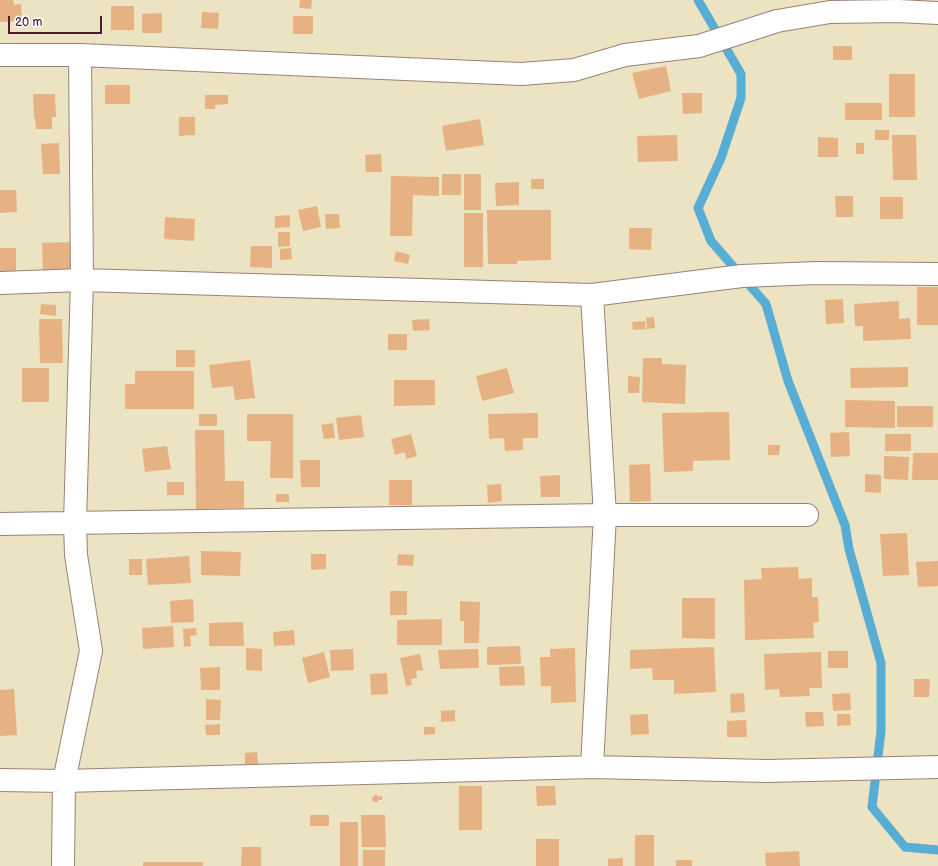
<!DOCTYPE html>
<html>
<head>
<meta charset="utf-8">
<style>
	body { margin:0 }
	#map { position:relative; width:938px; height:866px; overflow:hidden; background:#ebe3c1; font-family:"Balsamiq Sans",sans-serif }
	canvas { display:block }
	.scale { position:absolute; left:8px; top:16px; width:94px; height:18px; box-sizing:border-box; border:2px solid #4a1f2b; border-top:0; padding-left:5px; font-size:12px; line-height:14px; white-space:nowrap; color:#4a1f2b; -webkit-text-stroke:3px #fff; paint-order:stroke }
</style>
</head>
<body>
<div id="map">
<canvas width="938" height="866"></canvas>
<div class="scale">20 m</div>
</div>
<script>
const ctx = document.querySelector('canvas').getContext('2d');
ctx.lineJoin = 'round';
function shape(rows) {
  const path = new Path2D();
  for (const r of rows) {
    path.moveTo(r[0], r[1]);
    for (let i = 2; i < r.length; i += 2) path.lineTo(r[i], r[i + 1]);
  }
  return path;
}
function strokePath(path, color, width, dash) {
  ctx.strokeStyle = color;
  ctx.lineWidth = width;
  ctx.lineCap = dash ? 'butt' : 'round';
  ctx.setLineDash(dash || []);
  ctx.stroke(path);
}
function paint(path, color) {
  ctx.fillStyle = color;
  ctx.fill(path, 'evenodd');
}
strokePath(shape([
	[698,0,741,74,741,98,721,158,698,208,711,241,766,304,788,381,845,525,849,549,881,663,881,731,872,807,905,847,938,850]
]), '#57add3', 9);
paint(shape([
	[0,0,13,0,14,5,21,4,22,21,0,22],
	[300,0,312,0,311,9,299,8],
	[111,6,134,6,134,30,111,30],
	[202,12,219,13,218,29,201,28],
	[162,13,162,33,142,33,142,14],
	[293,16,313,16,313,34,293,34],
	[833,46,852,46,852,60,833,60],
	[666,66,671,91,639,99,632,73],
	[889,74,915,74,915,117,889,117],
	[105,85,130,85,130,104,105,104],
	[682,93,702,93,702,113,683,114],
	[33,94,55,94,56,117,52,117,52,129,36,129,35,118,34,118],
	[205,95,228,95,228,104,215,105,215,109,205,109],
	[845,103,882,103,882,120,845,120],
	[179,117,195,117,195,135,179,136],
	[480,119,484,145,446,151,442,126],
	[875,130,889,130,889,140,875,140],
	[677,135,678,161,638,162,637,136],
	[892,135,916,135,917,180,893,180],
	[818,137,838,138,838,157,818,157],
	[59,143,60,174,43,174,41,144],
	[856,143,864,143,864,154,856,154],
	[381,154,382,172,366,172,365,155],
	[442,174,461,174,461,195,442,195],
	[464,174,481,174,481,210,464,210],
	[391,176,439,177,439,196,413,195,412,236,390,236],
	[531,179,544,179,544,189,531,189],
	[519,182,519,205,496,206,495,183],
	[0,190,16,190,17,212,0,213],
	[835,196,853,196,853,217,836,217],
	[880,197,903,197,903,219,880,219],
	[317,206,321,227,303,231,298,210],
	[487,210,551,210,551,260,517,261,517,264,488,264],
	[464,213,483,213,483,267,464,267],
	[325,214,339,214,340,228,326,229],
	[290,215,290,227,275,228,275,216],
	[165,217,195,219,194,241,164,239],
	[629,228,652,228,651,250,629,249],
	[278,232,290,232,290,246,278,247],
	[70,242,71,273,43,274,42,243],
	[251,246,272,246,272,268,250,267],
	[0,248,16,248,16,274,0,274],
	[291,248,292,259,280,260,280,249],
	[396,251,410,255,408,264,394,261],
	[917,287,938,287,938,325,917,325],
	[843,299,844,323,826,324,825,300],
	[899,301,899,319,910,318,911,339,863,341,863,326,855,326,854,304],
	[41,304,56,305,56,316,40,314],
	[654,317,655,328,647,329,646,318],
	[39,319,62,319,63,363,40,363],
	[429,319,430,330,413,331,412,320],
	[645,321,646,329,633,330,632,322],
	[388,334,407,334,407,350,388,350],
	[176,350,195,350,195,367,176,367],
	[643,358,662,358,662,364,686,365,685,404,642,402],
	[250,360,255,398,235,400,233,386,212,388,209,365],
	[908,367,908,387,851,388,850,368],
	[22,368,49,368,49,402,22,402],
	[507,368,514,393,482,401,476,376],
	[135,371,194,371,194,409,125,409,125,384,135,384],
	[628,376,640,377,639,393,628,393],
	[394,380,435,380,435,405,394,406],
	[845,400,895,401,895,428,845,427],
	[897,406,933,406,933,427,897,427],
	[729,412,730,460,693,461,693,471,664,472,662,413],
	[538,413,538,438,523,438,523,450,505,451,504,438,489,439,488,414],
	[199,414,217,414,217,426,199,426],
	[247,414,293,414,293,478,270,478,271,441,247,441],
	[361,415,364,437,339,440,336,418],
	[333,423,335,438,324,439,321,425],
	[195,430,224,430,225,481,244,481,244,508,196,509],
	[849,432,850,456,831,457,830,433],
	[411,434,417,456,406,459,405,452,395,455,391,439],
	[885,434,911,434,911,451,885,451],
	[768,445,780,445,779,455,768,455],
	[167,446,171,469,145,472,142,449],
	[913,453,938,453,938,480,912,480],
	[884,456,909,457,908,480,884,479],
	[300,460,320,460,320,487,301,487],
	[650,464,651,501,630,502,629,465],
	[865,474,881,475,881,493,865,492],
	[560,475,560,497,541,497,540,476],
	[389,480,412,480,412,505,389,505],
	[167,482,184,482,184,495,167,495],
	[501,484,502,501,488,503,487,485],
	[276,494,289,494,289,502,276,502],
	[907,533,909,575,883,576,880,534],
	[201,551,241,552,240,576,201,575],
	[311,554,326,554,326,569,311,570],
	[398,554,414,555,413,566,397,565],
	[189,556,191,583,148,585,146,559],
	[129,559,142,559,142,575,129,575],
	[938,561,938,586,918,587,916,562],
	[798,567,799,579,812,578,812,597,818,597,819,622,813,623,814,638,745,640,744,580,762,579,761,568],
	[390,591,407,591,407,615,390,615],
	[682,598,715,598,715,639,682,638],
	[193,599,194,622,171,623,170,601],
	[460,601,480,602,479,643,464,643,464,621,460,621],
	[442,619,442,645,397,645,397,620],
	[243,622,244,646,209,646,209,623],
	[173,626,174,647,143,649,142,628],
	[196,628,197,635,190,636,191,646,184,647,183,629],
	[294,630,295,645,274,646,273,632],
	[520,646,521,664,487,665,487,647],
	[714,647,716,692,674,694,674,680,653,680,652,668,630,669,630,650],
	[246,648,262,649,262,671,246,670],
	[575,648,576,702,551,703,551,686,541,686,540,657,550,657,550,649],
	[353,649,354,670,331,671,330,650],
	[478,649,479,668,440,669,438,650],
	[828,651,848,651,848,668,828,668],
	[324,652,330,677,308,683,302,658],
	[821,652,822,688,809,688,810,696,780,697,779,689,765,690,764,654],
	[420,654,423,670,416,671,417,678,411,679,412,685,406,686,400,658],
	[524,666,525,685,500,686,499,667],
	[220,667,220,690,201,690,200,668],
	[387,673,388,694,371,695,370,674],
	[914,679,930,679,929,697,914,697],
	[14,689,17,735,0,736,0,690],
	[744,693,745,712,731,713,730,694],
	[850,693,851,710,833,711,832,694],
	[206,699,221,700,220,720,206,720],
	[455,710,455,721,441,722,441,711],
	[805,712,823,712,824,726,806,727],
	[648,714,649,734,631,735,630,715],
	[837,714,850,714,851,725,837,726],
	[746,720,747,737,727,737,727,721],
	[220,724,220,735,206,735,205,725],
	[424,727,435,727,435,734,424,735],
	[257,752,258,764,245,764,245,753],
	[459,786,482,786,482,830,459,830],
	[536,786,555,786,556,805,537,806],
	[374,795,378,795,378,797,382,796,382,800,378,800,378,802,374,802,374,801,372,801,372,797,374,797],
	[310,815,329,815,329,826,310,826],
	[361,815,385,815,386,847,362,847],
	[340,822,358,822,358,866,340,866],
	[635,835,654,835,654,866,635,866],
	[536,839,559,839,559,866,536,866],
	[242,847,261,847,261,866,241,866],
	[363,850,385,850,385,866,363,866],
	[799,851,800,866,766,866,765,853],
	[623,858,623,866,608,866,608,859],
	[676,860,692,860,692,866,676,866],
	[143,862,203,862,203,866,143,866]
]), '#e6b283');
const minor = shape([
	[0,55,80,55,521,74,574,70,625,55,699,46,777,21,830,12,898,11,938,13],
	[0,283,82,280,592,295,742,276,817,273,938,274],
	[592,295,605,515,592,767],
	[0,524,605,515,807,515],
	[0,780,64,781,592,767,767,771,938,767],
	[63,866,64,781,91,651,76,555,75,523,82,280,80,55]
]);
strokePath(minor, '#9a8176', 24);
strokePath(minor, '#fff', 22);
</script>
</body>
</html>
